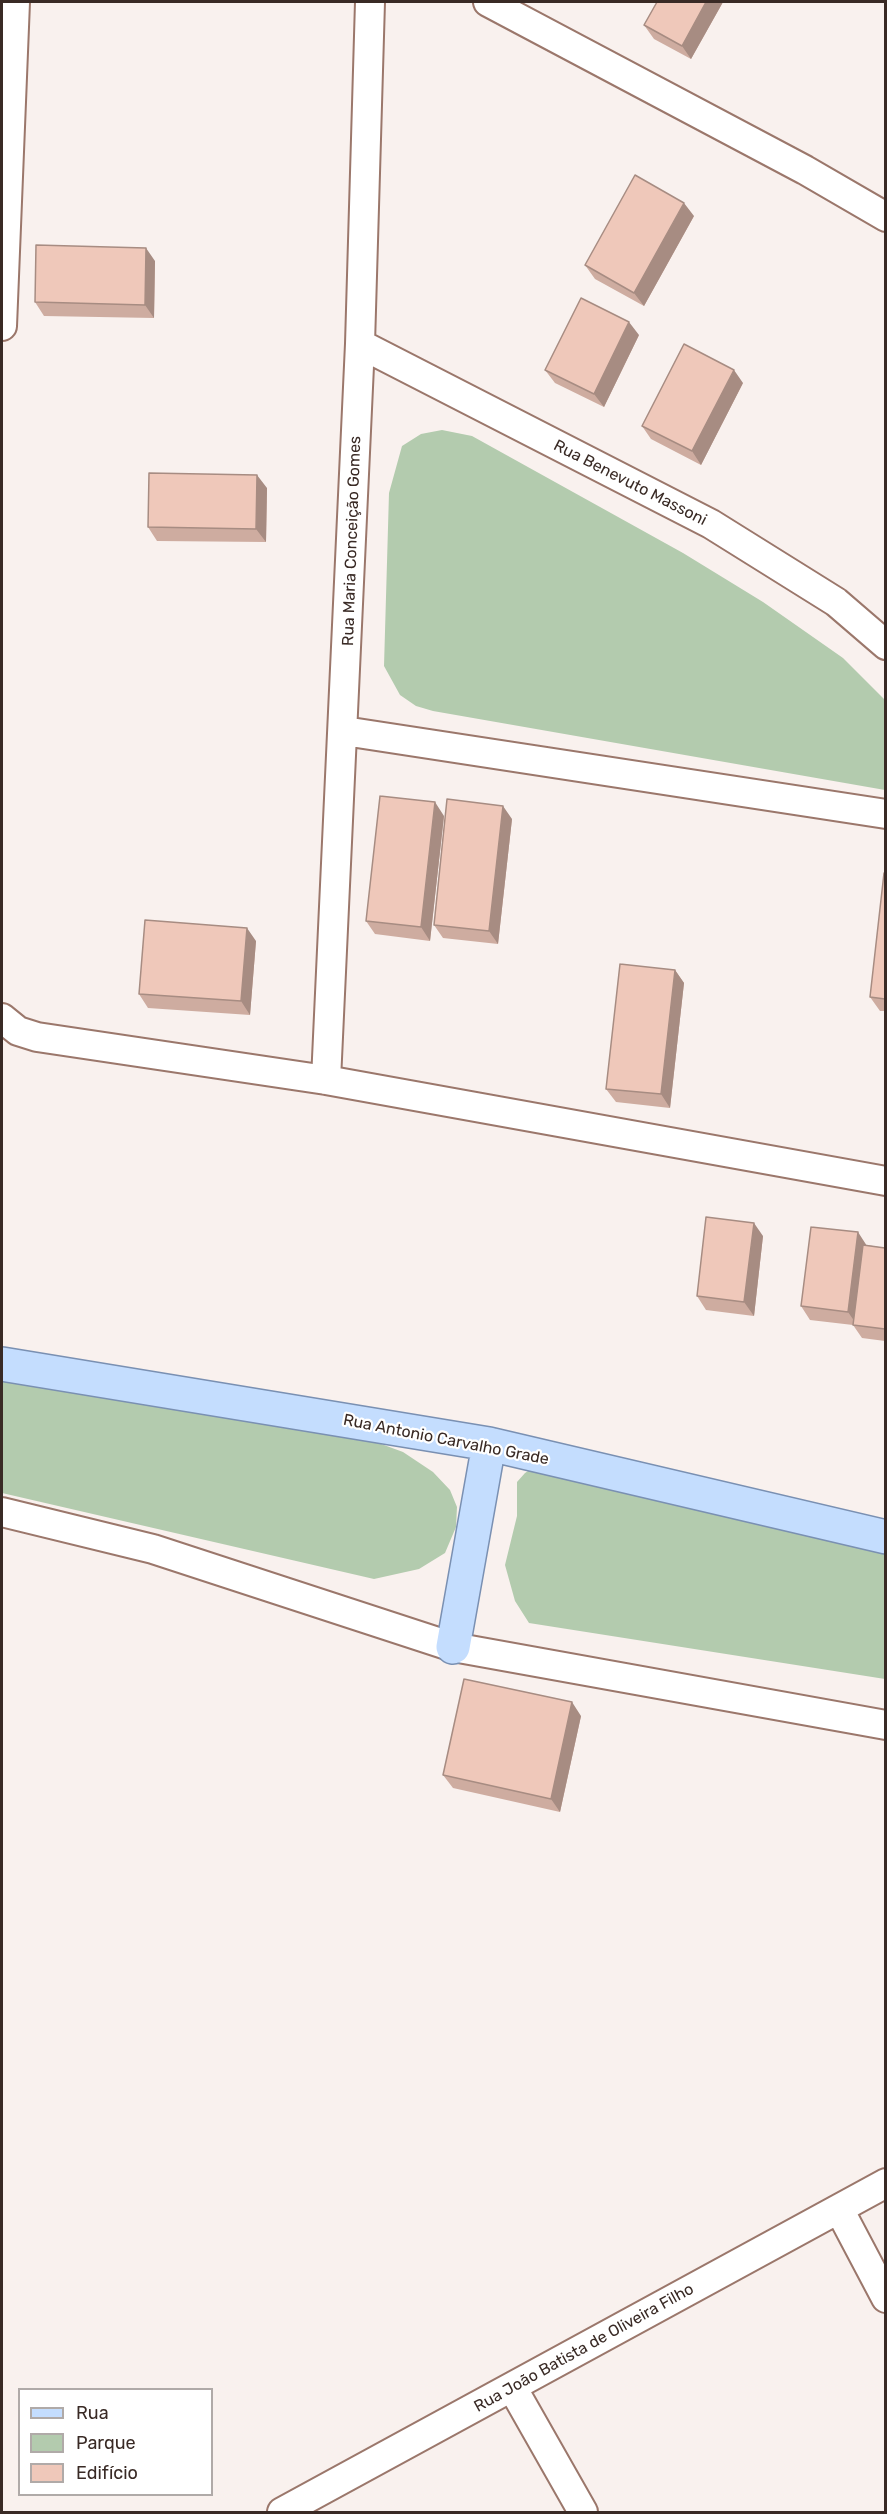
<!DOCTYPE html>
<html>
<head>
<meta charset="utf-8">
<style>
	body { margin:0 }
	#map { position:relative; width:887px; height:2514px; overflow:hidden; background:#f9f1ee; font-family:Rubik,sans-serif }
	canvas { display:block }
	.frame { position:absolute; inset:0; border:3px solid #392a25; pointer-events:none }
	.legend { position:absolute; left:18px; top:2388px; width:195px; height:108px; box-sizing:border-box; background:#fff; border:2px solid #b0aaa8; margin:0; padding:8px 10px; list-style:none; font-size:18px; color:#392a25 }
	.legend li { display:flex; align-items:center; gap:12px; height:30px }
	.legend b { width:30px; border:2px solid #b0aaa8 }
</style>
</head>
<body>
<div id="map">
<canvas width="887" height="2514"></canvas>
<div class="frame"></div>
<ul class="legend">
<li><b style="height:8px;background:#c4ddfe"></b>Rua</li>
<li><b style="height:16px;background:#b3cbae"></b>Parque</li>
<li><b style="height:16px;background:#efc8ba"></b>Edifício</li>
</ul>
</div>
<script>
const ctx = document.querySelector('canvas').getContext('2d');
ctx.lineJoin = 'round';
function paint(path, color) {
  ctx.fillStyle = color;
  ctx.fill(path, 'evenodd');
}
function shape(rows) {
  const path = new Path2D();
  for (const r of rows) {
    path.moveTo(r[0], r[1]);
    for (let i = 2; i < r.length; i += 2) path.lineTo(r[i], r[i + 1]);
  }
  return path;
}
function strokePath(path, color, width, dash) {
  ctx.strokeStyle = color;
  ctx.lineWidth = width;
  ctx.lineCap = dash ? 'butt' : 'round';
  ctx.setLineDash(dash || []);
  ctx.stroke(path);
}
function drawText(font, color, halo, rows, align = 'center') {
  ctx.font = font + ' Rubik,sans-serif';
  ctx.lineWidth = 4.5;
  ctx.setLineDash([]);
  ctx.textBaseline = 'middle';
  ctx.strokeStyle = halo;
  ctx.fillStyle = color;
  for (const [text, x, y, turn = 0] of rows) {
    ctx.save();
    ctx.translate(x, y);
    ctx.rotate((+turn || 0) * Math.PI / 180);
    ctx.textAlign = isNaN(turn) ? turn : align;
    if (halo) ctx.strokeText(text, 0, 0);
    ctx.fillText(text, 0, 0);
    ctx.restore();
  }
}
paint(shape([
	[442,430,472,436,683,553,763,602,843,658,885,700,885,790,433,711,416,706,400,695,384,666,389,493,402,446,421,434],
	[2,1381,35,1383,354,1434,403,1452,433,1472,450,1490,457,1507,456,1527,445,1553,419,1569,374,1579,2,1493],
	[545,1460,885,1537,885,1679,529,1623,515,1601,505,1565,517,1516,517,1482,525,1473]
]), '#b3cbae');
const street = shape([
	[488,2,805,170,886,217],
	[2,326,15,2],
	[360,344,711,524,836,602,886,645],
	[344,731,886,814],
	[2,1018,18,1031,37,1037,326,1080,886,1181],
	[326,1080,360,344,370,2],
	[2,1512,153,1549,453,1647,886,1725],
	[839,2209,886,2298],
	[512,2387,583,2512],
	[282,2512,886,2183]
]);
const primary = shape([
	[2,1364,489,1444,886,1537],
	[453,1647,489,1444]
]);
strokePath(street, '#9b776b', 32);
strokePath(primary, '#7a90b2', 36);
strokePath(street, '#fff', 28);
strokePath(primary, '#c4ddfe', 33);
paint(shape([
	[657,2,723,2,691,59,654,39,644,25],
	[694,216,644,306,595,279,585,265],
	[155,261,154,318,44,316,35,302],
	[639,335,604,407,555,383,545,370],
	[743,383,701,465,651,439,642,426],
	[267,488,266,542,157,541,148,527],
	[444,816,430,941,375,934,366,921],
	[512,819,498,944,443,938,434,925],
	[885,873,885,1011,880,1011,870,997],
	[256,941,250,1015,148,1008,139,994],
	[675,970,684,983,670,1108,616,1102,606,1089],
	[763,1236,754,1316,706,1310,697,1296],
	[867,1245,885,1248,885,1341,862,1338,853,1325,810,1320,801,1306],
	[581,1716,560,1812,453,1788,443,1775]
]), '#ceaca0');
paint(shape([
	[706,2,723,2,691,59,682,46],
	[684,203,694,216,644,306,634,293],
	[146,248,155,261,154,318,145,305],
	[629,322,639,335,604,407,594,394],
	[734,370,743,383,701,465,692,451],
	[257,475,267,488,266,542,256,529],
	[435,802,444,816,430,941,421,927],
	[503,806,512,819,498,944,489,931],
	[247,928,256,941,250,1015,241,1001],
	[675,970,684,983,670,1108,661,1094],
	[754,1223,763,1236,754,1316,744,1302],
	[858,1232,867,1246,857,1325,848,1312],
	[572,1702,581,1716,560,1812,551,1799]
]), '#a78c82');
const building = shape([
	[657,2,706,2,682,46,644,25,657,2],
	[635,175,684,203,634,293,585,265,635,175],
	[36,245,146,248,145,305,35,302,36,245],
	[581,298,629,322,594,394,545,370,581,298],
	[684,344,734,370,692,451,642,426,684,344],
	[149,473,257,475,256,529,148,527,149,473],
	[380,796,435,802,421,927,366,921,380,796],
	[447,799,503,806,489,931,434,925,447,799],
	[884,873,885,873,885,999,870,997,884,873],
	[145,920,247,928,241,1001,139,994,145,920],
	[620,964,675,970,661,1094,606,1089,620,964],
	[706,1217,754,1223,744,1302,697,1296,706,1217],
	[811,1227,858,1232,848,1312,801,1306,811,1227],
	[863,1245,885,1248,885,1329,853,1325,863,1245],
	[464,1679,572,1702,551,1799,443,1775,464,1679]
]);
paint(building, '#efc8ba');
strokePath(building, '#a78c82', 1.5);
drawText('16px', '#392a25', '#fff', [
	["Rua Benevuto Massoni",630,483,27],
	["Rua Maria Conceição Gomes",352,541,-88],
	["Rua Antonio Carvalho Grade",446,1440,11],
	["Rua João Batista de Oliveira Filho",584,2348,-29]
]);
</script>
</body>
</html>
